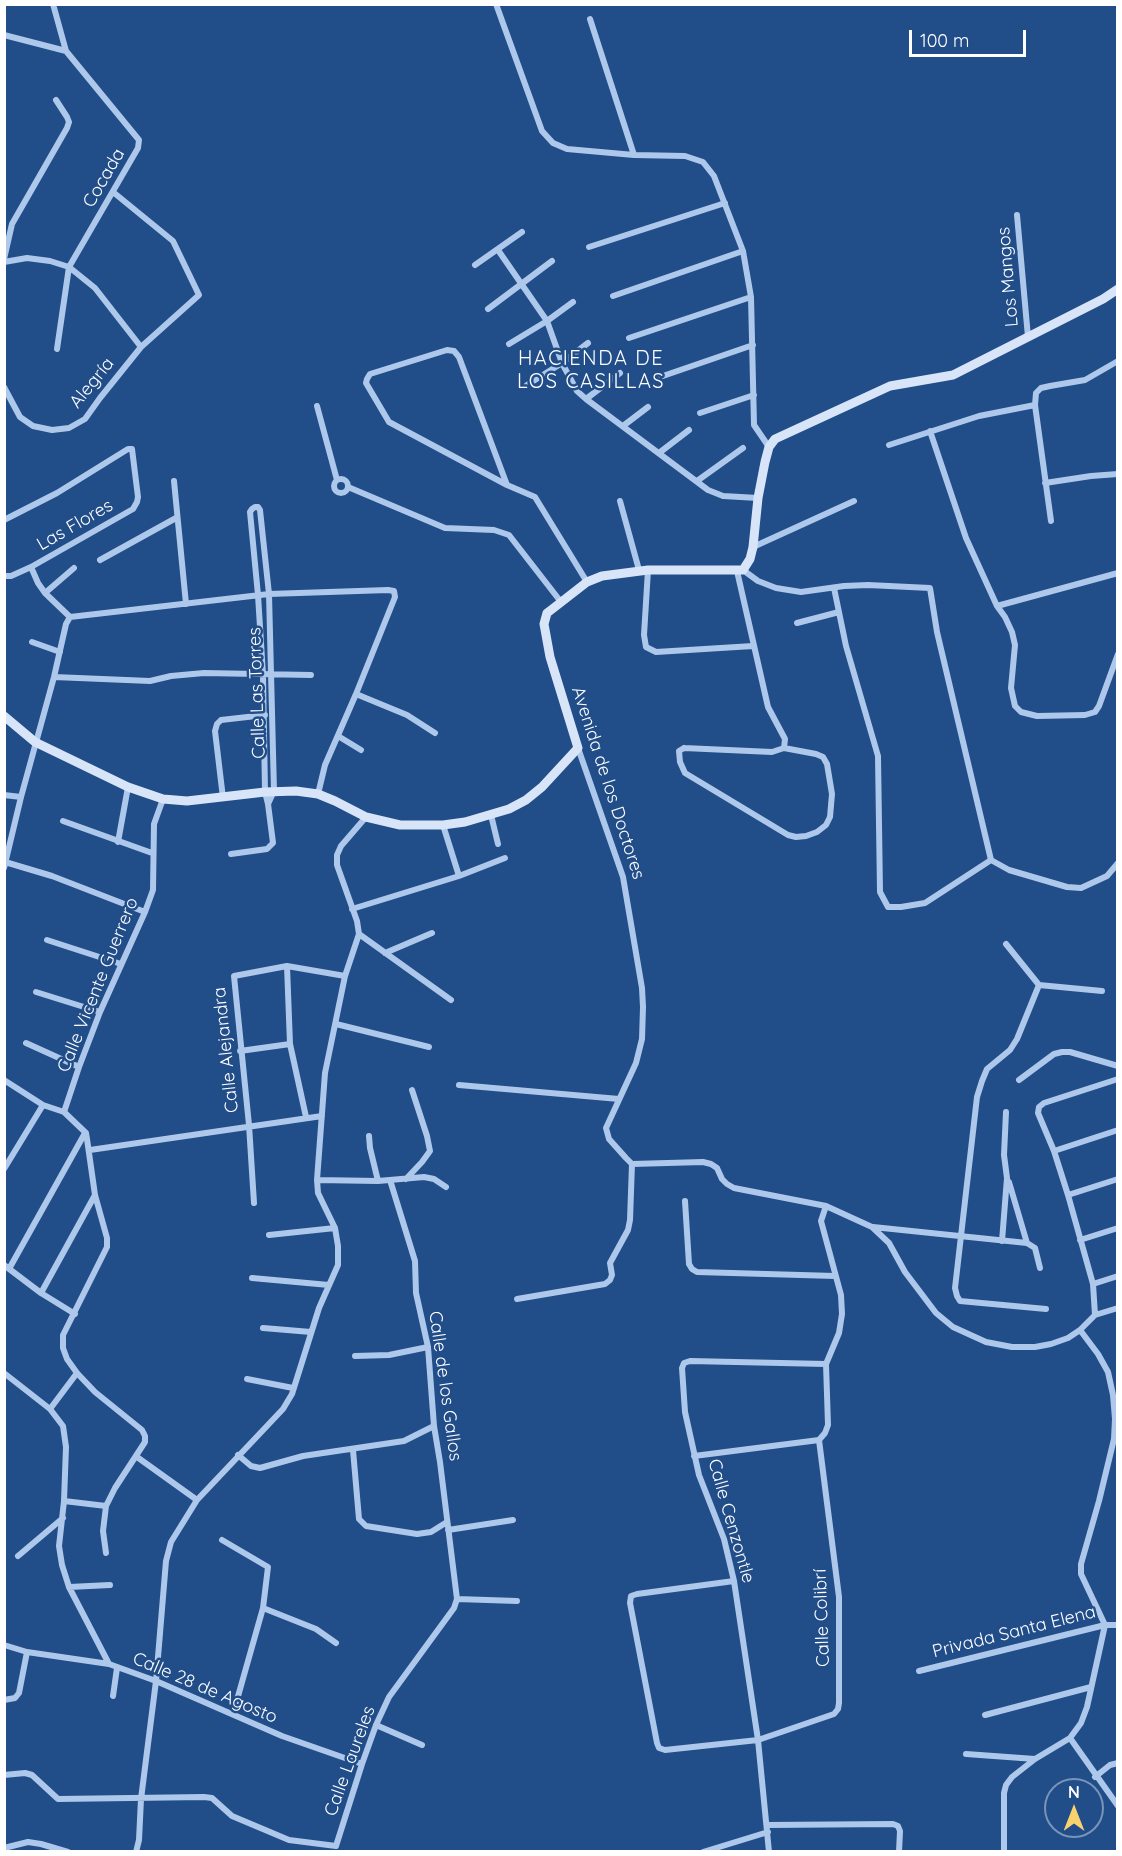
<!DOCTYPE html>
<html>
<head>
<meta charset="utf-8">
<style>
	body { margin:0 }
	#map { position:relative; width:1122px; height:1856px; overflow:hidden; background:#214d89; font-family:Quicksand,sans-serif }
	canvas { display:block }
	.frame { position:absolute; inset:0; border:6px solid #fff; pointer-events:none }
	.north { position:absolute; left:1044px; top:1778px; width:60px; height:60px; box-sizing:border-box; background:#214d89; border:2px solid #7a94b8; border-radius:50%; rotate:0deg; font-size:16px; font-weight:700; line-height:24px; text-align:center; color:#fff }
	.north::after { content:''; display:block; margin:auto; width:21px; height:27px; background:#f7d26e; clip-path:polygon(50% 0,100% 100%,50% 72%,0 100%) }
	.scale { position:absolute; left:909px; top:30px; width:117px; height:27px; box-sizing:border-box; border:3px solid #fff; border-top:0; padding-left:8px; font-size:18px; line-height:21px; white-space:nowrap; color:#fff; -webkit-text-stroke:4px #214d89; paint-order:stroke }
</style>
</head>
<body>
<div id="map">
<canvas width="1122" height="1856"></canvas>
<div class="frame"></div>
<div class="north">N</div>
<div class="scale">100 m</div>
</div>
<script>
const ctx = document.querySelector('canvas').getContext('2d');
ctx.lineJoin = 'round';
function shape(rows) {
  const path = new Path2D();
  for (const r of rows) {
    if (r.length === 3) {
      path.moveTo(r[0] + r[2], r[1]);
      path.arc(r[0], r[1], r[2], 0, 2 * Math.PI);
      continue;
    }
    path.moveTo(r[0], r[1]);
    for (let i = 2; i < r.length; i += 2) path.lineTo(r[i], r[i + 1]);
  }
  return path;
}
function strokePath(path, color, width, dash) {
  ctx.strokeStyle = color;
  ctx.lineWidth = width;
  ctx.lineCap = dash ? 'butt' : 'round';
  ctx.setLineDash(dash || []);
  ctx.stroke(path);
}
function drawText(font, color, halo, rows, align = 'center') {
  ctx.font = font + ' Quicksand,sans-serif';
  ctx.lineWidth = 5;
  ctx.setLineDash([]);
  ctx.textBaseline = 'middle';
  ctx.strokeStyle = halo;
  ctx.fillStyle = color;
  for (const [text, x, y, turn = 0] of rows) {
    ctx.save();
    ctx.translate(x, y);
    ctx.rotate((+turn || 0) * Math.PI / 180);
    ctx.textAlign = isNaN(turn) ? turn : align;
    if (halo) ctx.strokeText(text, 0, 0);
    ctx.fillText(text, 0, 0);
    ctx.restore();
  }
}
strokePath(shape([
	[53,4,66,51,139,140,138,148,69,267,57,349],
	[496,4,542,131,553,143,567,149,634,155,685,156,703,162,714,176,743,251,751,297,754,425,769,447],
	[590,19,634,155],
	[4,35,66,51],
	[1017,215,1028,337],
	[589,247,725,203],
	[498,250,547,321,562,363,577,391,586,399,708,490,723,496,758,498],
	[4,259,12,224,67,128,69,122,67,117,56,100],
	[4,262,27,258,50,261,69,267,95,288,141,347],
	[475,265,522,232],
	[613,296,743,251],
	[488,309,552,261],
	[629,338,751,297],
	[509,344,547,321,573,302],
	[660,377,753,345],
	[527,385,562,363,588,343],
	[4,387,20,417,33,426,52,430,69,428,85,419,100,398,141,347,199,295,173,241,113,192],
	[586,399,620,373],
	[317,406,337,480],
	[700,413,754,395],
	[623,426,648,407],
	[930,431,966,538,997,606,1005,617,1012,632,1015,645,1011,688,1015,706,1021,712,1037,716,1085,715,1095,712,1099,706,1118,654],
	[889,445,979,416,1035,405],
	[659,453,689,430],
	[341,486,7],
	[174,481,186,604],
	[697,481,743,448],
	[1045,483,1091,476,1118,474],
	[507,485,459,357,454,351,447,350,370,374,367,379,366,383,389,422,507,485,535,497,587,582],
	[348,487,445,528,494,530,509,535,561,602],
	[620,501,639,570],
	[4,520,57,493,128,449,132,449,138,497,137,502,133,509,31,567,11,576,4,576],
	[1051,521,1035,405,1036,393,1041,388,1050,386,1085,380,1118,361],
	[753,547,854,501],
	[100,560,176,518],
	[31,567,38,583,45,593,70,617],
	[648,570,644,635,646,647,656,652,753,646],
	[743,570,758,581,776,588,801,592,844,586,868,585,930,588,937,632,991,860,1009,870,1067,887,1081,888,1107,876,1118,863],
	[737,571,768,707,785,739,784,748],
	[834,588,846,646,878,756,880,892,888,907,901,907,925,903,991,860],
	[45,593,74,568],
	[997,606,1118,573],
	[70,617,269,594,388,590,394,591,395,597,356,694,325,765,318,794],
	[797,623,839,612],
	[32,642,60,652],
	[54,677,150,681,171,676,204,673,311,675],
	[356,694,407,715,435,733],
	[338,736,361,750],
	[578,748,623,877,642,988,643,1007,642,1039,636,1063,606,1128,609,1139,626,1158,632,1164,703,1162,711,1164,717,1168,722,1179,727,1184,734,1188,826,1206,872,1227,889,1243,905,1272,936,1313,953,1327,986,1342,1012,1347,1035,1347,1051,1344,1068,1338,1080,1330,1095,1315,1118,1308],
	[684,748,772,752,784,748,816,754,823,757,827,764,832,794,830,817,826,825,817,832,806,836,796,837,788,835,685,773,680,762,679,751,684,748],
	[4,795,21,797],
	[223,798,215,731,217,724,221,720,265,715],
	[491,815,498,844],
	[63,821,152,853],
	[443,825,459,876],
	[118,842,128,787],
	[231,854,267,849,273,843,268,804,265,792,263,675,258,595,250,512,252,509,255,507,258,507,260,510,269,594,274,791,268,804],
	[5,862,52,876,145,912],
	[4,868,21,797,54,677,66,624,70,617],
	[352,909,459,876,505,858],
	[359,934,451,1000],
	[47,940,121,964],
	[1006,944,1039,985,1102,991],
	[385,953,432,933],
	[287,966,290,1044,306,1117],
	[1039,985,1017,1039,1010,1050,987,1069,982,1081,977,1097,955,1288,957,1296,960,1301,1046,1309],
	[36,992,100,1012],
	[336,1024,429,1047],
	[26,1043,79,1067],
	[240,1051,290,1044],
	[4,1080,43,1105,64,1112,86,1133,87,1139,95,1195,107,1238,107,1247,63,1335,63,1348,67,1359,77,1373,95,1392,142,1430,145,1436,145,1442,115,1488,106,1506,103,1531,106,1553],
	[1019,1080,1054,1054,1062,1052,1070,1052,1118,1066],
	[459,1085,619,1099],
	[64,1112,79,1067,100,1012,145,912,153,890,154,824,163,799],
	[369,1136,370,1148,378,1181],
	[90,1150,322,1116],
	[1054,1151,1118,1130],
	[4,1169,43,1105],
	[406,1179,422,1162,430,1151,427,1136,412,1090],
	[317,1180,378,1181,424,1177,434,1179,446,1187],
	[1009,1182,1027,1243],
	[1068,1195,1118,1179],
	[685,1201,689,1264,692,1269,697,1272,835,1276],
	[254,1203,249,1125,234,976,287,966,345,976],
	[873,1227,1027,1243,1035,1248,1040,1268],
	[269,1235,335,1228],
	[1080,1240,1118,1228],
	[1002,1241,1007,1178,1004,1155,1006,1112],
	[4,1265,41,1293,75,1314],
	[9,1269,85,1133],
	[252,1278,329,1285],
	[1093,1284,1118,1276],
	[41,1293,95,1195],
	[517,1299,605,1284,610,1280,612,1275,610,1263,628,1230,630,1220,632,1164],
	[1095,1315,1093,1284,1068,1195,1054,1151,1038,1113,1039,1107,1044,1103,1118,1079],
	[263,1328,311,1332],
	[355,1356,389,1355,428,1347],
	[4,1373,50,1409,63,1426,66,1447,64,1501,59,1546,62,1565,69,1587,109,1664,156,1681,282,1736,362,1764],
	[247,1379,293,1388],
	[50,1409,77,1373],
	[353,1450,359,1519,366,1526,417,1534,431,1532,447,1522],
	[238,1455,251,1466,260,1468,303,1456,404,1441,434,1426],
	[694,1456,819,1440,825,1433,828,1425,826,1364,839,1333,842,1314,841,1295,821,1221,826,1206],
	[137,1457,197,1500],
	[64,1501,106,1506],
	[448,1530,513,1520],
	[222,1540,268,1567,263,1608,233,1714],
	[18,1556,63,1518],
	[734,1581,637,1594,631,1596,630,1603,657,1743,659,1748,665,1750,758,1740,834,1714,838,1709,839,1703,839,1597,819,1440],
	[69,1587,110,1585],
	[457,1599,517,1601],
	[263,1608,316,1629,336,1643],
	[4,1645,27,1652,109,1664],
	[919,1671,1105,1625,1118,1625],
	[113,1696,117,1668],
	[4,1700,15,1698,19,1693,27,1652],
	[985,1715,1091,1687],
	[376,1725,422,1745],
	[1070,1738,1118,1806],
	[966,1754,1035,1759],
	[4,1775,25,1773,32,1775,58,1799,204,1797,212,1798,232,1816,289,1840,336,1846],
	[1095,1777,1110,1765,1118,1763],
	[767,1825,893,1824,898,1826,900,1831,899,1852],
	[336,1846,362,1764,376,1725,389,1697,454,1608,457,1599,440,1462,434,1426,428,1347,416,1293,415,1261,390,1180],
	[4,1848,28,1842,41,1844,68,1852],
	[136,1852,139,1840,141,1799,156,1681,166,1561,171,1542,197,1500,283,1409,292,1394,319,1308,338,1265,338,1246,335,1228,318,1193,317,1180,325,1073,345,976,359,934,357,921,337,865,337,855,341,846,366,817],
	[703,1852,768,1832],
	[769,1852,758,1740,734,1581,724,1539,699,1475,685,1412,682,1368,684,1363,690,1361,826,1364],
	[1004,1852,1004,1793,1006,1785,1012,1777,1035,1759,1070,1738,1081,1723,1087,1707,1105,1625,1081,1574,1081,1564,1099,1501,1114,1439,1115,1419,1113,1395,1108,1372,1098,1354,1080,1330]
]), '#adc8eb', 6);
strokePath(shape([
	[4,716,35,742,128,787,163,799,187,801,265,792,296,791,318,794,335,801,366,817,400,825,443,825,465,822,509,809,526,800,542,787,578,748,550,657,544,624,547,613,551,610,587,582,602,576,648,570,743,570,750,559,753,547,758,498,765,462,769,447,775,439,890,386,953,375,1103,299,1118,289]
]), '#d8e5f8', 9);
drawText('18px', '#fff', '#214d89', [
	["Cocada",104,178,-60],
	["Los Mangos",1008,277,-95],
	["Alegría",92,383,-51],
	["Las Flores",75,525,-30],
	["Calle Las Torres",257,693,-92],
	["Avenida de los Doctores",608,783,72],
	["Calle Vicente Guerrero",98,985,-68],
	["Calle Alejandra",226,1050,-96],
	["Calle de los Gallos",445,1386,82],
	["Calle Cenzontle",731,1521,74],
	["Calle Colibrí",822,1618,-92],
	["Privada Santa Elena",1014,1632,-14],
	["Calle 28 de Agosto",205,1688,23],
	["Calle Laureles",350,1761,-70]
]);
ctx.letterSpacing = '1.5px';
drawText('20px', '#fff', '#214d89', [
	["HACIENDA DE",591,359],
	["LOS CASILLAS",591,382]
]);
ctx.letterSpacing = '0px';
</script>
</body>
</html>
